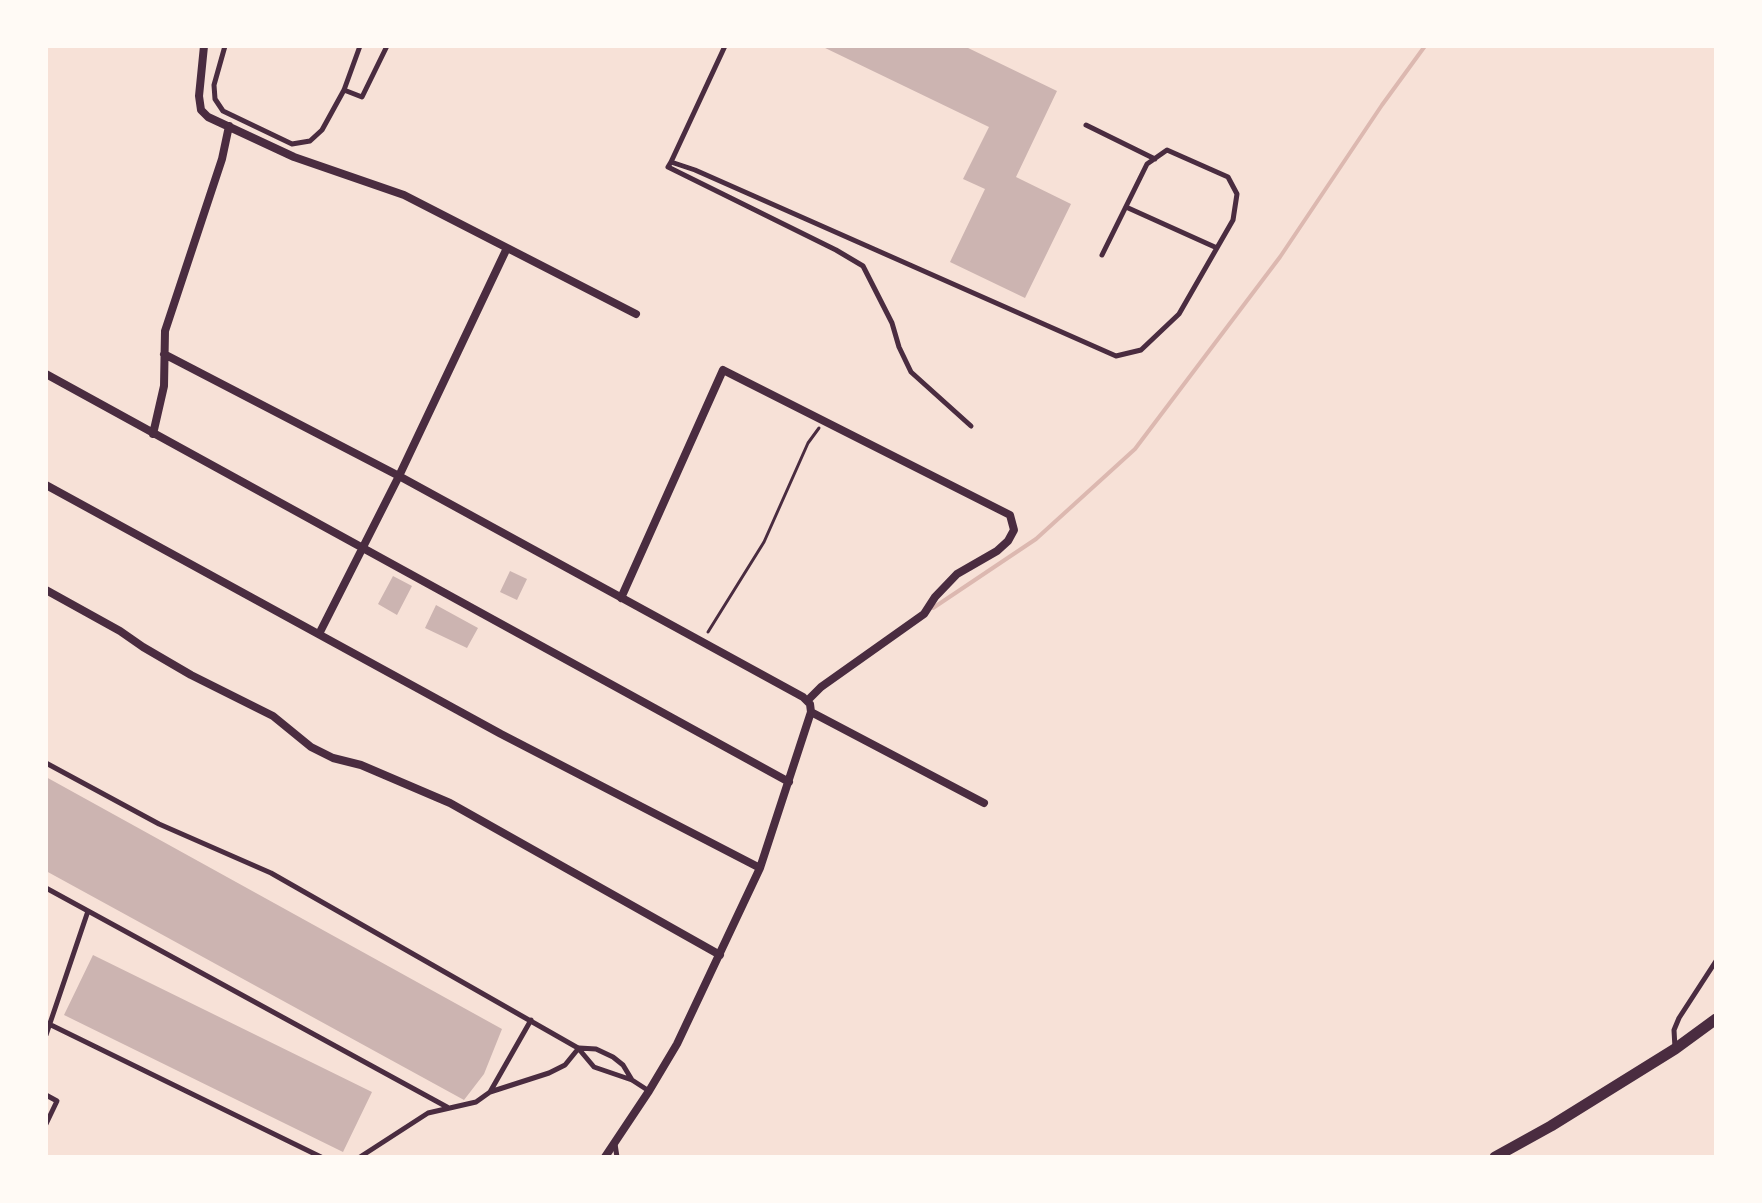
<!DOCTYPE html>
<html>
<head>
<meta charset="utf-8">
<style>
	body { margin:0 }
	#map { position:relative; width:1762px; height:1203px; overflow:hidden; background:#f7e1d7; font-family:"IBM Plex Sans",sans-serif }
	canvas { display:block }
	.frame { position:absolute; inset:0; border:48px solid #fffaf5; pointer-events:none }
</style>
</head>
<body>
<div id="map">
<canvas width="1762" height="1203"></canvas>
<div class="frame"></div>
</div>
<script>
const ctx = document.querySelector('canvas').getContext('2d');
ctx.lineJoin = 'round';
function shape(rows) {
  const path = new Path2D();
  for (const r of rows) {
    path.moveTo(r[0], r[1]);
    for (let i = 2; i < r.length; i += 2) path.lineTo(r[i], r[i + 1]);
  }
  return path;
}
function strokePath(path, color, width, dash) {
  ctx.strokeStyle = color;
  ctx.lineWidth = width;
  ctx.lineCap = dash ? 'butt' : 'round';
  ctx.setLineDash(dash || []);
  ctx.stroke(path);
}
function paint(path, color) {
  ctx.fillStyle = color;
  ctx.fill(path, 'evenodd');
}
strokePath(shape([
	[933,608,1036,539,1135,449,1280,257,1382,105,1425,46]
]), '#dcb8b0', 4);
paint(shape([
	[821,46,964,46,1057,91,1016,177,1071,204,1025,298,950,262,985,189,963,179,989,127],
	[510,571,527,579,517,600,500,592],
	[393,576,412,586,397,615,378,604],
	[436,605,478,628,467,648,425,628],
	[46,777,502,1029,484,1074,464,1100,46,871],
	[93,955,372,1092,343,1152,64,1015]
]), '#ccb4b1');
strokePath(shape([
	[708,632,764,542,808,443,819,428]
]), '#4a2c40', 3);
strokePath(shape([
	[225,46,214,85,215,99,223,111,292,144,310,141,322,130,344,90,360,46],
	[725,46,671,162,695,170,1116,356,1141,350,1179,314,1233,220,1237,194,1228,177,1167,150,1147,164,1102,255],
	[344,90,362,97,387,46],
	[1086,125,1155,159],
	[671,162,668,167,836,250,863,266,892,323,899,347,911,372,971,426],
	[1126,207,1217,248],
	[46,763,159,824,271,873,578,1048,594,1067,632,1080,649,1091],
	[46,888,447,1107],
	[51,1025,321,1157],
	[46,1035,88,911],
	[579,1048,596,1049,613,1057,623,1065,632,1080],
	[1675,1048,1674,1030,1679,1018,1716,961],
	[490,1092,531,1020],
	[46,1095,57,1101,46,1124],
	[615,1144,617,1157],
	[360,1157,428,1113,476,1102,490,1092,549,1073,565,1065,578,1049]
]), '#4a2c40', 5);
strokePath(shape([
	[204,46,199,96,201,110,208,117,294,157,404,195,636,314],
	[164,354,399,476,803,697,810,704,811,712,760,868,677,1044,649,1091,605,1157],
	[46,374,789,782],
	[153,434,164,386,165,331,222,159,229,126],
	[46,485,501,734,760,868],
	[46,590,120,631,143,647,191,675,273,716,311,747,333,758,361,765,450,803,720,955],
	[621,598,723,370,1010,515,1014,530,1008,541,997,551,957,574,935,597,924,614,821,687,808,700],
	[319,634,399,476,507,248],
	[811,712,984,803]
]), '#4a2c40', 8);
strokePath(shape([
	[1495,1157,1551,1126,1675,1049,1716,1019]
]), '#4a2c40', 11);
</script>
</body>
</html>
